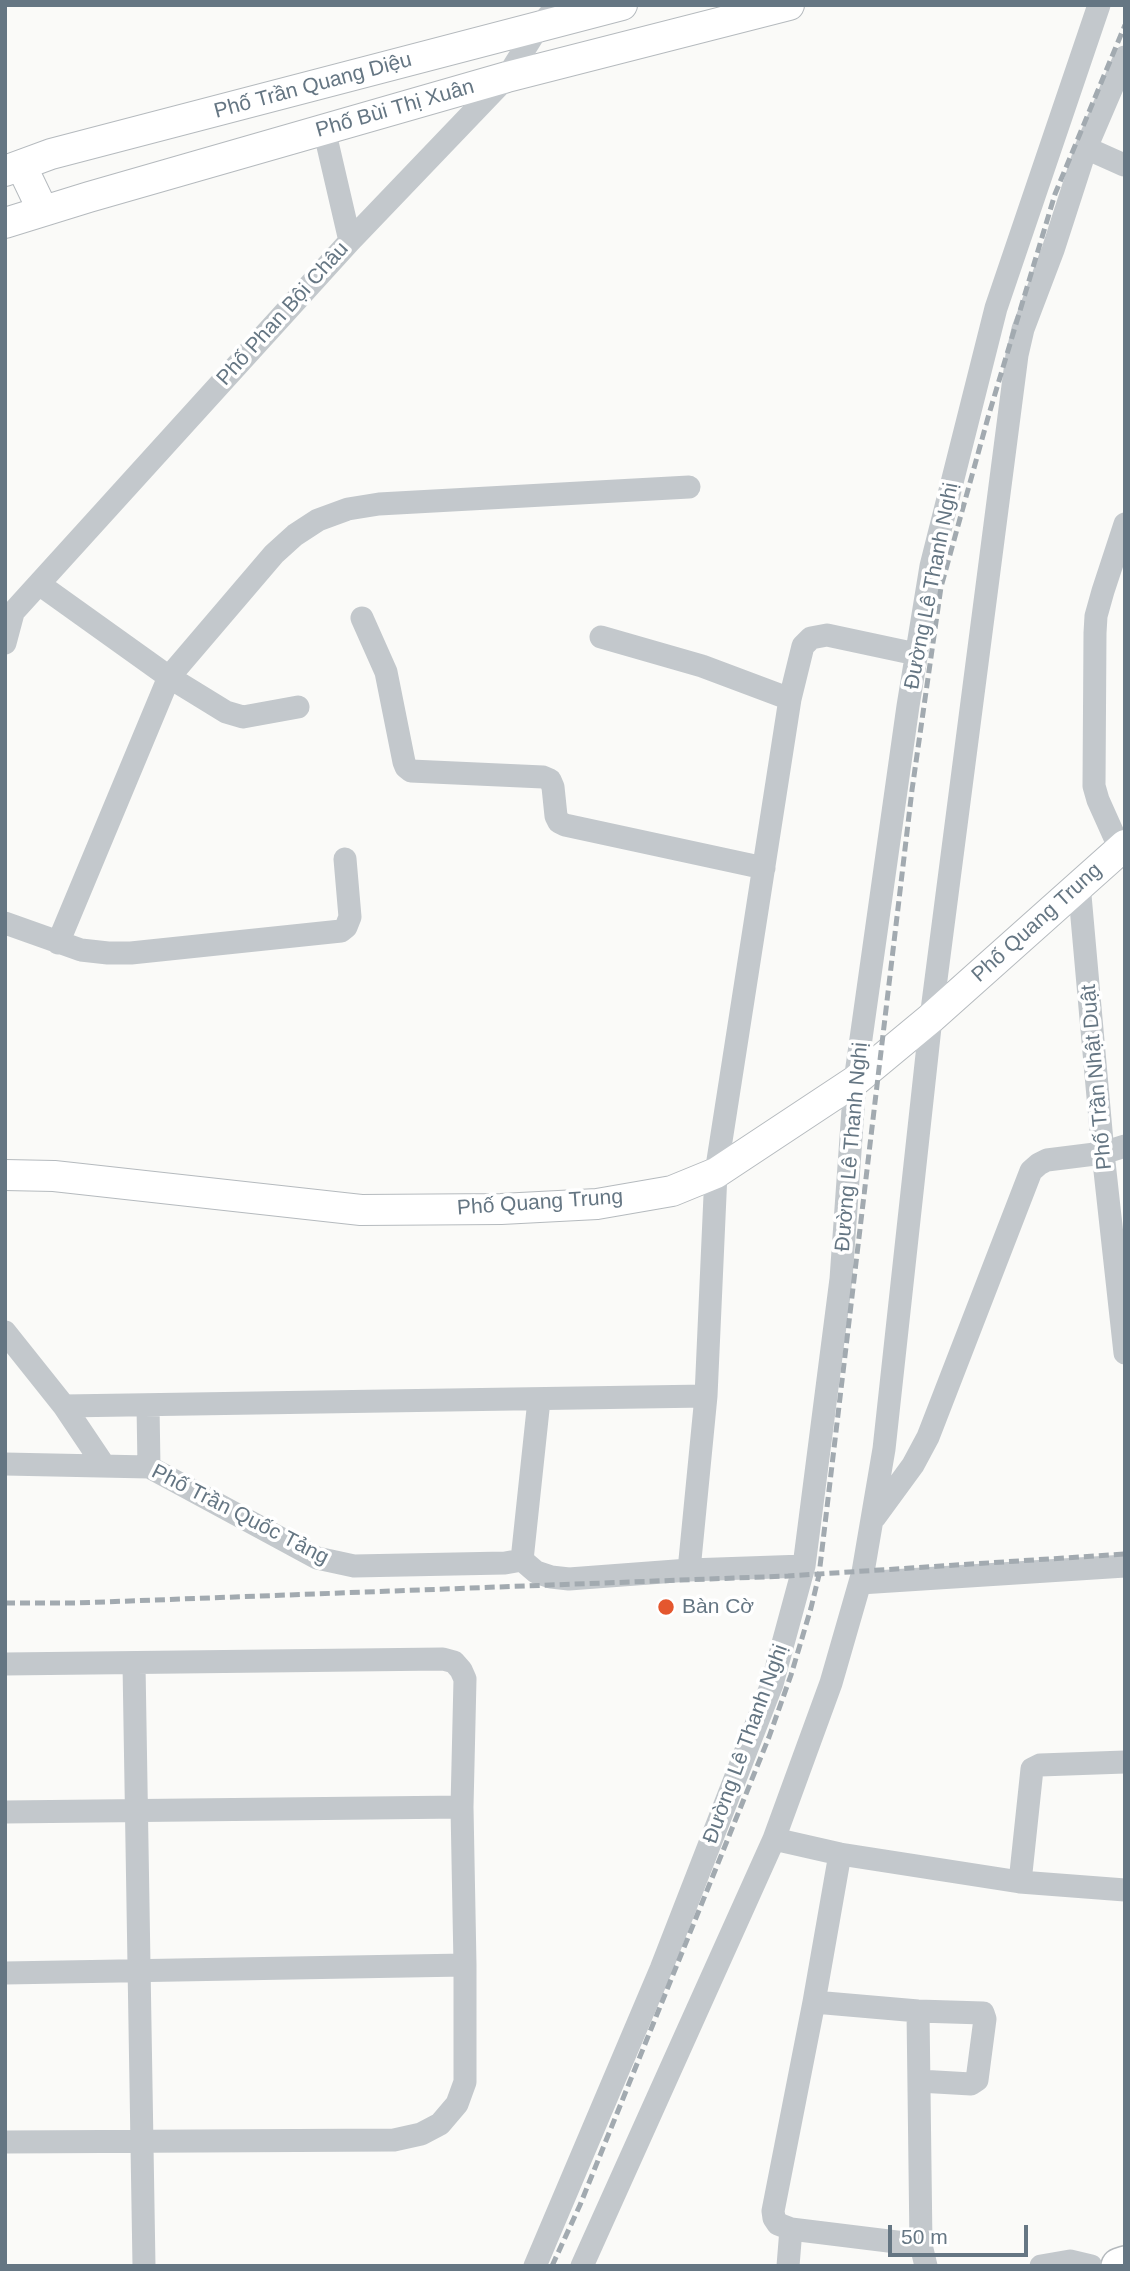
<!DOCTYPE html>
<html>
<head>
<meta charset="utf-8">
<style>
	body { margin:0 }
	#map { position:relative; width:1130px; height:2271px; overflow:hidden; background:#fafaf8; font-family:Arial,sans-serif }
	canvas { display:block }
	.frame { position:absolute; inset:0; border:7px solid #657683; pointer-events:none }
	.scale { position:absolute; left:888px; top:2225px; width:140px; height:32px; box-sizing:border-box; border:4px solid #657683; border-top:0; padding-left:9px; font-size:21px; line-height:24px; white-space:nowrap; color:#657683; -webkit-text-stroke:5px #fff; paint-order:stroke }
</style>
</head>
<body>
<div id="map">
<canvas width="1130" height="2271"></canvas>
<div class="frame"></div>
<div class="scale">50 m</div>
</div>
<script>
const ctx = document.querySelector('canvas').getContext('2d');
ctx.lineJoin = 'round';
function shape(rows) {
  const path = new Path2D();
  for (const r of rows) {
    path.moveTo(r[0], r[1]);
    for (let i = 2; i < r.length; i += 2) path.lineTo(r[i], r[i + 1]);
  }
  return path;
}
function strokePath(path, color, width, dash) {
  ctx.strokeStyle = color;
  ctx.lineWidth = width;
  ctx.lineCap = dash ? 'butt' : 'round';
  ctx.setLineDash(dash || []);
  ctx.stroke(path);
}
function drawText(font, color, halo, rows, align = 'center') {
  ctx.font = font + ' Arial,sans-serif';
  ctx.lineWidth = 7;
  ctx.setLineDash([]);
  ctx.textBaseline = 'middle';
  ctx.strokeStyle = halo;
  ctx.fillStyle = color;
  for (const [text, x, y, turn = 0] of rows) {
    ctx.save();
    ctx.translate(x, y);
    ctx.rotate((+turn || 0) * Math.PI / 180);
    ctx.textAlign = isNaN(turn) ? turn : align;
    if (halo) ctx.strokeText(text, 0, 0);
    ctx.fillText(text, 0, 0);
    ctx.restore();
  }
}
const major = shape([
	[21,165,43,211],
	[5,171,51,154,622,5],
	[5,223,89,197,507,77,789,5],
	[5,1175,54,1176,361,1210,501,1209,597,1204,672,1191,716,1173,855,1081,931,1018,1125,845]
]);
const highway = shape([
	[1119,2266,1125,2264]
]);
strokePath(major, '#b5babe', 32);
strokePath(highway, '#b4b9bd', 38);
strokePath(shape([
	[324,129,350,241],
	[1086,148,1124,165],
	[39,584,169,677,226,712,243,717,298,707],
	[362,618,386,672,404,762,406,767,411,771,543,777,550,780,553,787,556,816,559,822,565,825,764,868],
	[5,621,350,241,507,77,537,29,558,5],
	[601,637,702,666,790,699],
	[5,643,13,613],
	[1120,849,1098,800,1094,786,1095,633,1096,616,1103,591,1125,524],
	[1079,884,1103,1153,1125,1353],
	[5,923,81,950,108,953,131,953,341,931,346,927,350,917,345,859],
	[58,943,169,677,274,554,295,535,318,520,348,509,379,504,689,487],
	[5,1332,64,1406,103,1464],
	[148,1405,149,1467],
	[64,1406,706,1396],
	[5,1464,149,1467,317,1558,354,1566,505,1563,522,1560,536,1572,551,1577,569,1579,689,1570,804,1566],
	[875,1517,913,1465,928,1437,1031,1171,1039,1164,1047,1160,1103,1153,1125,1146],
	[522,1560,539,1400],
	[689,1570,706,1396,716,1173,790,699,803,646,811,638,827,635,916,654],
	[860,1583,1125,1566],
	[5,1664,443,1659,454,1662,461,1670,465,1679,462,1807,465,1965,465,2082,457,2104,440,2124,421,2134,394,2140,5,2142],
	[134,1664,144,2266],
	[5,1812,462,1807],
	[774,1839,840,1854,1020,1882,1125,1890],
	[840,1854,814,2002,773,2211,774,2218,778,2224,791,2229,921,2245],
	[1020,1882,1032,1769,1040,1765,1125,1762],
	[5,1973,465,1965],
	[814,2002,918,2011,983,2013,985,2019,977,2080,971,2084,919,2081],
	[918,2011,921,2245,926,2266],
	[535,2266,661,1969,772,1684,804,1566,841,1279,855,1081,908,706,931,566,996,308,1099,5],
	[582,2266,774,1839,831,1683,863,1572,884,1449,931,1018,1017,355,1023,329,1053,250,1086,148,1125,57],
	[788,2266,791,2229],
	[1041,2266,1070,2261,1091,2266]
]), '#c3c8cc', 23);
strokePath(major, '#fff', 30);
strokePath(highway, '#fff', 35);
strokePath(shape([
	[5,1603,76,1603,788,1576,1125,1554],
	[552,2266,580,2205,769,1737,791,1675,811,1608,819,1575,912,790,941,587,989,414,1055,194,1125,25]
]), '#a2aab0', 5, [10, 5]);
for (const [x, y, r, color] of [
	[666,1607,9,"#e4572e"]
]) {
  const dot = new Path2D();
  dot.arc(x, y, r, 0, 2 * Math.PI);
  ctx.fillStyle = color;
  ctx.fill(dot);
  strokePath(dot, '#fff', 2.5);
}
drawText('21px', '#657683', '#fff', [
	["Phố Trần Quang Diệu",313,86,-15],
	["Phố Bùi Thị Xuân",395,109,-16],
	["Phố Phan Bội Châu",283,314,-48],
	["Đường Lê Thanh Nghị",932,586,-79],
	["Phố Quang Trung",1037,923,-42],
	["Phố Trần Nhật Duật",1097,1077,-95],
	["Đường Lê Thanh Nghị",852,1147,-85],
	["Phố Quang Trung",540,1203,-4],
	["Phố Trần Quốc Tảng",240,1515,27],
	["Đường Lê Thanh Nghị",746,1744,-70]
]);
drawText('21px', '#657683', '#fff', [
	["Bàn Cờ",682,1607]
], 'left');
</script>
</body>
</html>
